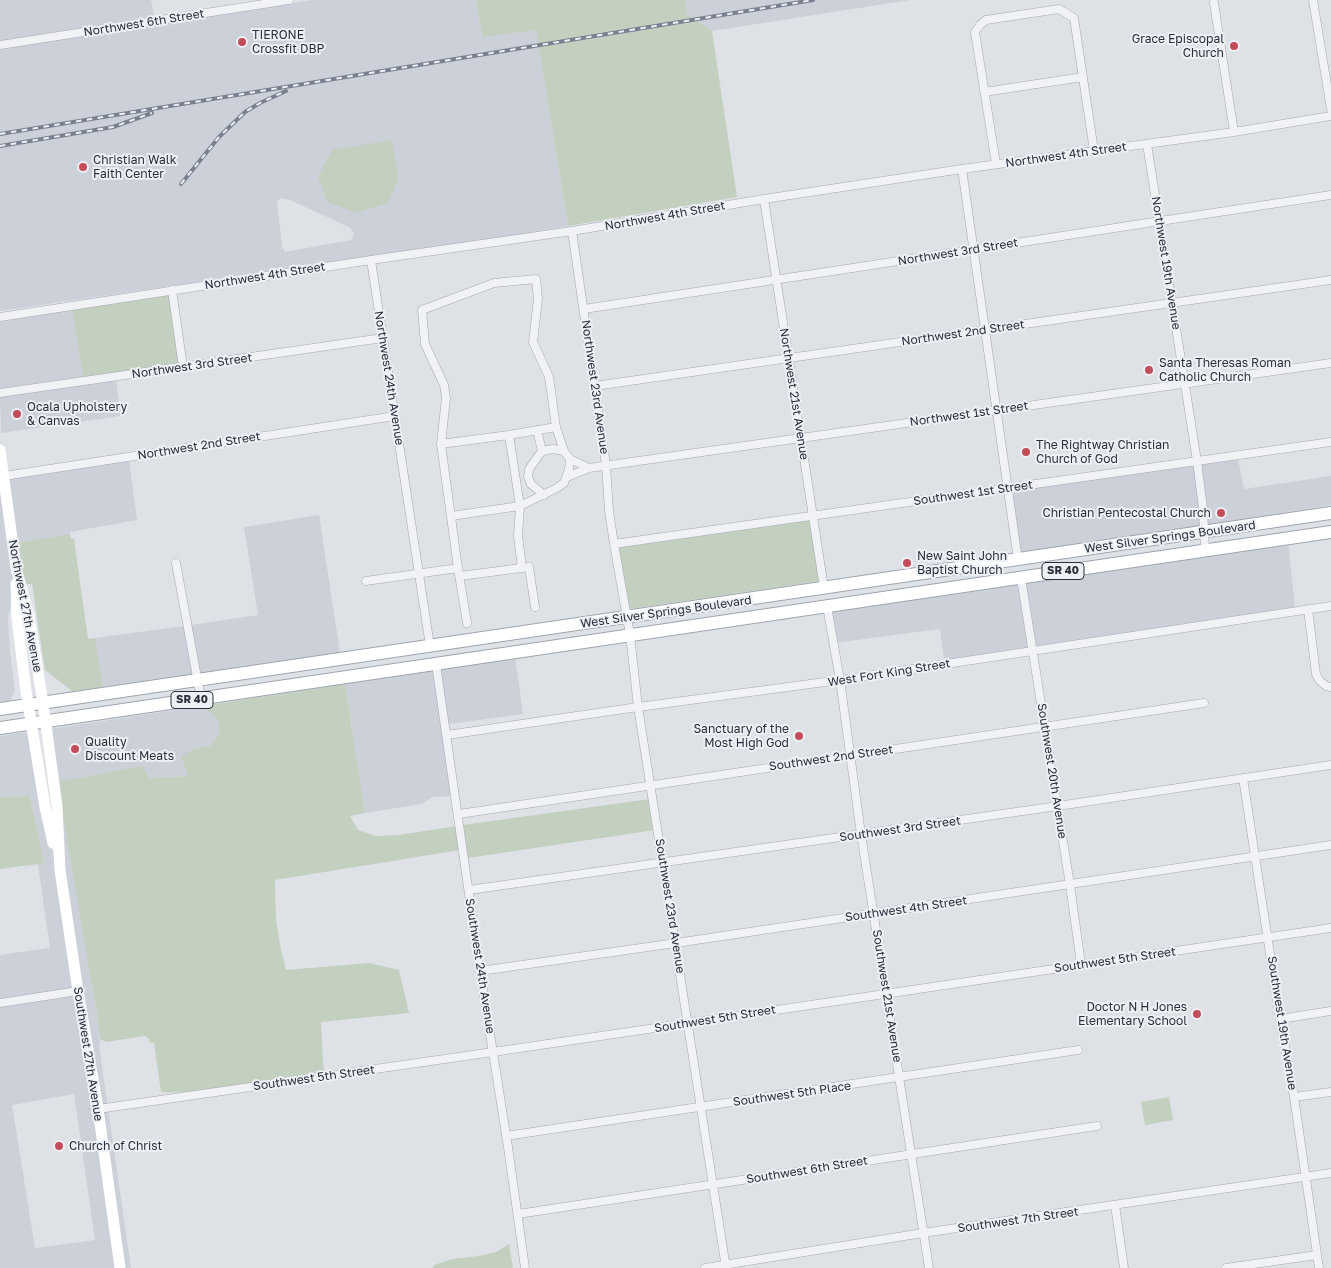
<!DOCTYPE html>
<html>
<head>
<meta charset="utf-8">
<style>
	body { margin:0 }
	canvas { display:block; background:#dee1e6 }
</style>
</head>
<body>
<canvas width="1331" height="1268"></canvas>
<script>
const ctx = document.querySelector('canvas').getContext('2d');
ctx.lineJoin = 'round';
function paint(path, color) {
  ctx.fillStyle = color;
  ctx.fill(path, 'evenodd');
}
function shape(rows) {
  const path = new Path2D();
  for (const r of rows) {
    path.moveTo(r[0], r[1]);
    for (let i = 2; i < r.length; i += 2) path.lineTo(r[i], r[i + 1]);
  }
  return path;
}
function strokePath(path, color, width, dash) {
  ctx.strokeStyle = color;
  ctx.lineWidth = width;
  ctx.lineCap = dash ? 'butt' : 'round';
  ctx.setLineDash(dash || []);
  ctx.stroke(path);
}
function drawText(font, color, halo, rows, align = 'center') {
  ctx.font = font + ' "Golos Text",sans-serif';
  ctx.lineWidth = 4;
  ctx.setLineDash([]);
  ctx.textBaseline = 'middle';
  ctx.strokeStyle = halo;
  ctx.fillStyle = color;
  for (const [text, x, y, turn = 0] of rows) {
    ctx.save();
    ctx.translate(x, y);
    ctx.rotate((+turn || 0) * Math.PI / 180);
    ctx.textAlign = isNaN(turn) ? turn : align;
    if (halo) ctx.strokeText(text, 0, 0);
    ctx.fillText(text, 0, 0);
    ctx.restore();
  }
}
paint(shape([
	[0,0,151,0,154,16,0,41],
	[312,0,476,0,482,36,536,30,568,226,517,235,0,311,0,49],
	[282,198,290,200,349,227,354,233,351,240,285,252,282,247,277,201],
	[685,0,910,0,712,31,688,15],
	[72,310,83,377,0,389,0,321],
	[116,380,121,416,1,433,0,397],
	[1238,459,1244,489,1331,476,1331,505,1206,525,1201,464],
	[129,460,137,520,70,532,70,535,16,543,8,479],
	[1194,465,1199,508,1199,526,1021,552,1012,491],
	[0,471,13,568,13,598,8,617,10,652,15,690,10,702,0,703],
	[319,515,340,653,200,674,191,625,258,615,244,527],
	[1288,542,1295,607,1036,646,1025,581],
	[1019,582,1029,647,944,660,940,629,834,643,830,610],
	[184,626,194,675,103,687,95,638],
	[515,657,523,714,449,724,440,669],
	[434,670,453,796,433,797,422,804,365,813,345,684],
	[202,706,218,720,219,735,211,745,194,749,189,776,149,778,143,767,58,782,98,1020,100,1044,99,1046,131,1268,124,1268,64,873,50,729],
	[29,732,41,807,57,870,117,1268,0,1268,0,955,50,948,38,865,21,867,44,863,30,796,0,797,0,736],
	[74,1094,95,1240,35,1248,12,1105]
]), '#ccd0d8');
paint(shape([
	[476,0,685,0,688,15,712,31,737,197,568,226,536,30,482,37],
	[392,140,398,179,389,202,357,213,327,202,318,176,332,150],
	[169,294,179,364,83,377,72,310],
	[810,520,820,581,628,609,617,548],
	[70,534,71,539,74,539,88,639,95,638,103,687,73,692,45,670,32,584,24,584,16,543],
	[345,684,365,813,350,816,358,830,376,836,399,835,457,826,460,850,275,880,276,920,281,950,286,970,369,963,399,970,409,1013,321,1022,323,1064,326,1075,200,1093,161,1092,154,1043,149,1042,149,1039,145,1036,106,1042,100,1039,98,1020,57,782,143,766,149,778,188,776,181,756,194,749,211,745,219,735,218,720,202,706],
	[30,796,44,863,0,869,0,797],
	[650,799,655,830,468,858,463,825],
	[1169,1097,1173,1120,1145,1125,1141,1102],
	[509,1244,513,1268,433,1268,434,1265,453,1259,478,1256,496,1252]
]), '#c3d0c0');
const street = shape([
	[1313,0,1331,109],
	[1214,3,1234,132],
	[0,45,289,0],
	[984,92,1083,77],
	[1147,144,1197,461,1203,508,1205,550],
	[996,164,975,32,980,25,986,20,1059,9,1074,18,1094,151],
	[962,169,1018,560],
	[764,199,824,588],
	[572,231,606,465,609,511,614,544,630,635,638,707,726,1268],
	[371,260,430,646],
	[172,290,183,367],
	[584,309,1331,195],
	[0,317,371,260,572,231,764,199,962,169,1234,132,1331,116],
	[595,386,1331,280],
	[0,393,383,338],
	[537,430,542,451,529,469,528,477,531,484,544,495],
	[509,435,556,427],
	[441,444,509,435,520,506,451,516],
	[542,451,553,449,564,451],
	[4,476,395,416],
	[567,477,589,468,1331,363],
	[614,544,1331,442],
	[176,563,201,699],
	[458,568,441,444,446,398,444,385,425,344,422,310,494,283,536,279,538,299,533,342,549,377,556,427,564,451,570,459,589,468],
	[522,568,518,536,520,506,557,488,564,483,569,469,570,459],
	[460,576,529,567,535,607],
	[1021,578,1070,885,1081,964],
	[366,581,458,568,467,623],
	[827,606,840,680,861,834,929,1268],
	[1308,609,1316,674,1320,681,1326,686,1331,687],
	[436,664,480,971,508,1147,525,1268],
	[447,735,638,707,840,680,1331,606],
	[1243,778,1280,1019,1294,1097,1319,1268],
	[459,814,1204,703],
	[469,890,1058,806,1331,765],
	[480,971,676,943,1331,845],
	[0,1003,78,991],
	[1280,1019,1331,1011],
	[1294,1097,1331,1092],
	[98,1109,493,1052,1331,928],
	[506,1136,1078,1050],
	[1115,1205,1124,1268],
	[518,1214,1097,1126],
	[705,1268,923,1233,1331,1173],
	[1226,1268,1317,1255]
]);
const primary = shape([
	[0,709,1331,513],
	[0,728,1331,532]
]);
strokePath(street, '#a4a8b0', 9);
strokePath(primary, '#9ea5b1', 14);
strokePath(street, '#f0f2f5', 8);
strokePath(shape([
	[0,450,16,568,29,615,43,703,57,806,60,870,78,991,98,1109,120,1268],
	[16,584,17,618,26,691,45,807,53,843]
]), '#fff', 11);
strokePath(primary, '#fff', 12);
const rail = shape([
	[0,134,813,0],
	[0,146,113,127,152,113],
	[181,184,219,137,245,112,260,103,286,91]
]);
strokePath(rail, '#79808f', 4);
strokePath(rail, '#edf0f4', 2, [5.5]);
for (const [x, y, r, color] of [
	[242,42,5,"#c24c5a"],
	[1234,46,5,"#c24c5a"],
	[83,167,5,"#c24c5a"],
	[1149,370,5,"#c24c5a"],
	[17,414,5,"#c24c5a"],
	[1026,452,5,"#c24c5a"],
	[1221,513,5,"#c24c5a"],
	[907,563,5,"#c24c5a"],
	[799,736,5,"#c24c5a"],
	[75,749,5,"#c24c5a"],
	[1197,1014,5,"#c24c5a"],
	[59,1146,5,"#c24c5a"]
]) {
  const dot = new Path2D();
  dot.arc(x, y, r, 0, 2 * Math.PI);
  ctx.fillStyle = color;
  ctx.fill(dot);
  strokePath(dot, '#edf0f4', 2);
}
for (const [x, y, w] of [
	[1063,571,42],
	[192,700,42]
]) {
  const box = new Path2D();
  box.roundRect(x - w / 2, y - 8.5, w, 17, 4);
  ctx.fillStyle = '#edf0f4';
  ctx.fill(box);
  strokePath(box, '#292f3c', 1);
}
drawText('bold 11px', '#292f3c', null, [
	["SR 40",1063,571],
	["SR 40",192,700]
]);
drawText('12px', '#292f3c', '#edf0f4', [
	["Northwest 6th Street",144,23,-9],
	["Northwest 4th Street",1066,155,-8],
	["Northwest 4th Street",665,216,-10],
	["Northwest 3rd Street",958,252,-9],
	["Northwest 19th Avenue",1166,263,81],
	["Northwest 4th Street",265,276,-9],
	["Northwest 2nd Street",963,333,-8],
	["Northwest 3rd Street",192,366,-8],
	["Northwest 24th Avenue",389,378,81],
	["Northwest 23rd Avenue",595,387,82],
	["Northwest 21st Avenue",794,394,81],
	["Northwest 1st Street",969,414,-8],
	["Northwest 2nd Street",199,446,-9],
	["Southwest 1st Street",973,493,-8],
	["West Silver Springs Boulevard",1170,537,-8],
	["Northwest 27th Avenue",25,606,79],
	["West Silver Springs Boulevard",666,612,-8],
	["West Fort King Street",889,673,-9],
	["Southwest 2nd Street",831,758,-8],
	["Southwest 20th Avenue",1052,771,81],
	["Southwest 3rd Street",900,829,-8],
	["Southwest 23rd Avenue",670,906,81],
	["Southwest 4th Street",906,909,-8],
	["Southwest 5th Street",1115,960,-8],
	["Southwest 24th Avenue",480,966,81],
	["Southwest 21st Avenue",887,996,81],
	["Southwest 5th Street",715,1019,-9],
	["Southwest 19th Avenue",1282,1023,81],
	["Southwest 27th Avenue",88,1054,81],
	["Southwest 5th Street",314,1078,-8],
	["Southwest 5th Place",792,1094,-8],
	["Southwest 6th Street",807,1170,-9],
	["Southwest 7th Street",1018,1220,-8]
]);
drawText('12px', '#292f3c', '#edf0f4', [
	["TIERONE",252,35],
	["Crossfit DBP",252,49],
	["Grace Episcopal",1224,39,"right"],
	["Church",1224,53,"right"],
	["Christian Walk",93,160],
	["Faith Center",93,174],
	["Santa Theresas Roman",1159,363],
	["Catholic Church",1159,377],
	["Ocala Upholstery",27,407],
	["& Canvas",27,421],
	["The Rightway Christian",1036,445],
	["Church of God",1036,459],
	["Christian Pentecostal Church",1211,513,"right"],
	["New Saint John",917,556],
	["Baptist Church",917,570],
	["Sanctuary of the",789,729,"right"],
	["Most High God",789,743,"right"],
	["Quality",85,742],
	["Discount Meats",85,756],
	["Doctor N H Jones",1187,1007,"right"],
	["Elementary School",1187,1021,"right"],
	["Church of Christ",69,1146]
], 'left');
</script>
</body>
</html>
